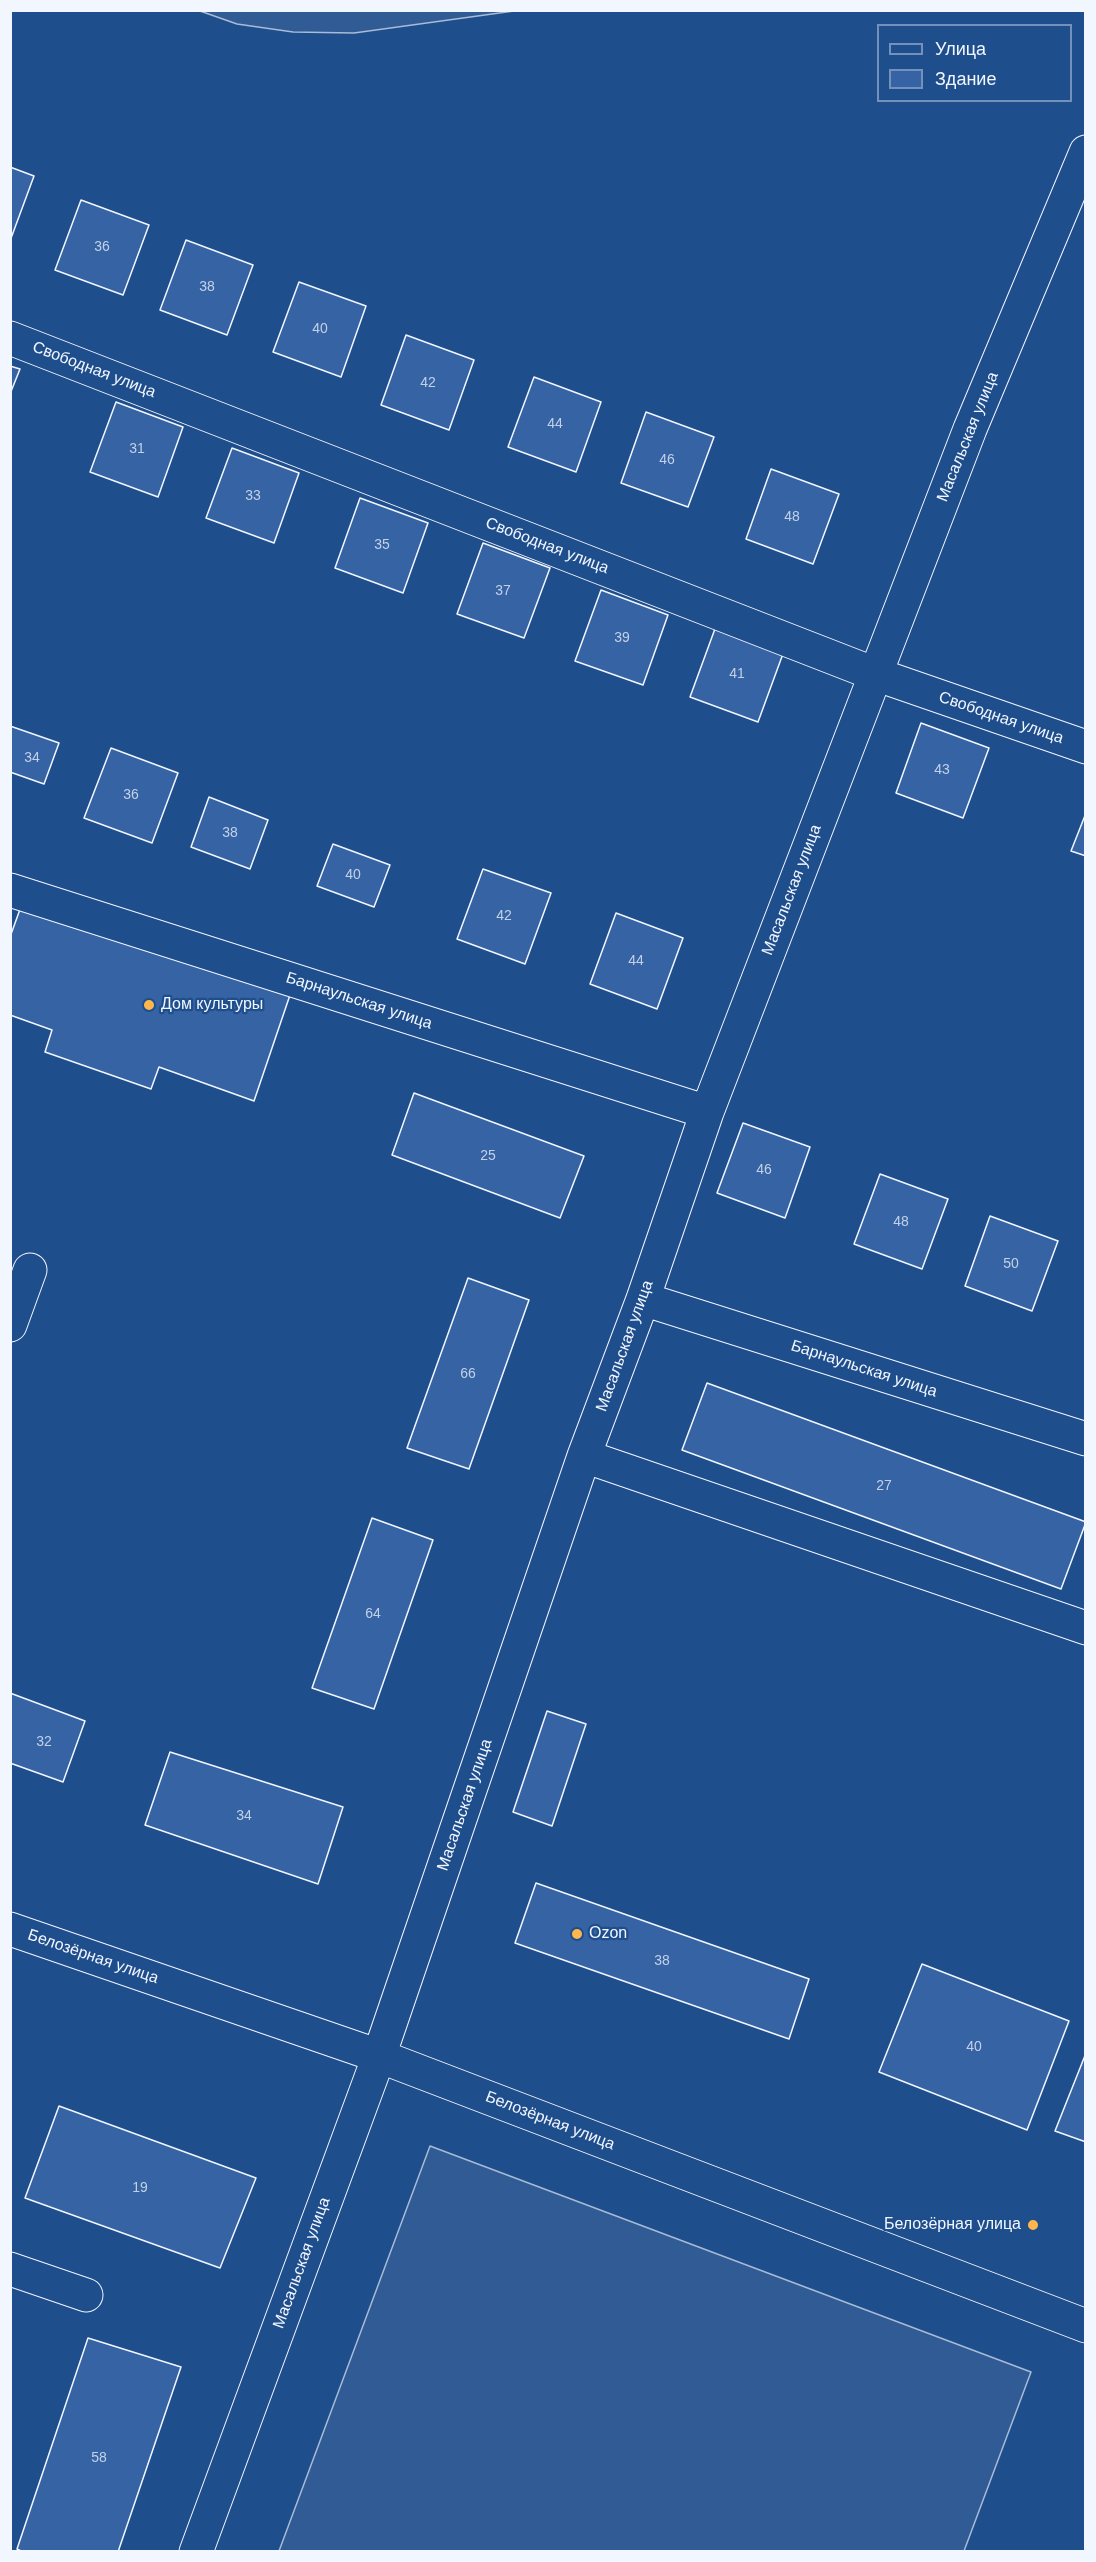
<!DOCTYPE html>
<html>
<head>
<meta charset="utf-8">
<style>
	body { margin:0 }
	#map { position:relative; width:1096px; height:2562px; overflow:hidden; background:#1f4e8c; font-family:Helvetica,sans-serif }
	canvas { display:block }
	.frame { position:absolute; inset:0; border:12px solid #f2f6ff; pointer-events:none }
	.legend { position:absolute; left:877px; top:24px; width:195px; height:78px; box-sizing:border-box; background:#1f4e8c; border:2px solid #7391ba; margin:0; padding:8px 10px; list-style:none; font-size:18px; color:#f2f6ff }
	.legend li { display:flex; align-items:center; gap:12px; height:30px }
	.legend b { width:30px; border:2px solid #7391ba }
</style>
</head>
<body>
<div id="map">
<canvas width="1096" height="2562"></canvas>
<div class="frame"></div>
<ul class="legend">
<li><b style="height:8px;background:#1f4e8c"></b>Улица</li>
<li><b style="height:16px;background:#3563a3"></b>Здание</li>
</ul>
</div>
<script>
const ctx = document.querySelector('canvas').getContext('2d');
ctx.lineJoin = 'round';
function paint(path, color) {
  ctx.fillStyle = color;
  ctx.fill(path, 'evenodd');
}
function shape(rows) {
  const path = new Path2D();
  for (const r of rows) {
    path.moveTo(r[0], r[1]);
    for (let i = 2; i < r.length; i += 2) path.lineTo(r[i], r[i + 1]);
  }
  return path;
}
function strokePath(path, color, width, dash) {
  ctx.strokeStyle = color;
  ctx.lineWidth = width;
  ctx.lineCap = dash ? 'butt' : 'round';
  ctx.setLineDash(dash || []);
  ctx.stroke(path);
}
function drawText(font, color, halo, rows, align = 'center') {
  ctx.font = font + ' Helvetica,sans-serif';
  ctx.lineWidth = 4.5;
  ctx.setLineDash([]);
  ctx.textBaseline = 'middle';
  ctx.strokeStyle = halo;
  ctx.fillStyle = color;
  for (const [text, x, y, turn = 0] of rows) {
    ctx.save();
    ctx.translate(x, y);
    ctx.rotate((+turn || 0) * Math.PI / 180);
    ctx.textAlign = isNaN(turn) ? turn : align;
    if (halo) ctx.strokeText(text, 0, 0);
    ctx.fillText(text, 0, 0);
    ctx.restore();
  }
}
const built = shape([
	[200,11,200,10,514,11,354,33,293,32,237,24,200,11],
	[430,2146,1031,2372,964,2551,279,2551,430,2146]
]);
paint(built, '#305b95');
strokePath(built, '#a8bbd7', 1.5);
const building = shape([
	[10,167,34,176,10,241,10,167],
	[81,200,149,225,123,295,55,270,81,200],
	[186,240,253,265,227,335,160,310,186,240],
	[299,282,366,306,341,377,273,352,299,282],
	[406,335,474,360,449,430,381,405,406,335],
	[10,366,20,369,10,394,10,366],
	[534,377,601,402,576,472,508,447,534,377],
	[116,402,183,427,158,497,90,472,116,402],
	[646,412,714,437,688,507,621,483,646,412],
	[232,448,299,473,274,543,206,518,232,448],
	[771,469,839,494,813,564,746,539,771,469],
	[360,498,428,523,403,593,335,568,360,498],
	[483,543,550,568,524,638,457,614,483,543],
	[601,590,668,615,643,685,575,661,601,590],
	[716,626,784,651,758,722,690,697,716,626],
	[921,723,989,748,963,818,896,793,921,723],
	[10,726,59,743,44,784,10,772,10,726],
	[111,748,178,773,152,843,84,818,111,748],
	[209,797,268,820,250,869,191,847,209,797],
	[1086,813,1086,856,1071,851,1086,813],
	[333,844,390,865,374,907,317,886,333,844],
	[483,869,551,893,525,964,457,939,483,869],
	[23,901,290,995,254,1101,159,1067,151,1089,45,1052,52,1030,10,1015,10,937,23,901],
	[616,913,683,938,657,1009,590,984,616,913],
	[414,1093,584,1156,560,1218,392,1155,414,1093],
	[743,1123,810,1147,785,1218,717,1193,743,1123],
	[880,1174,948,1199,922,1269,854,1244,880,1174],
	[990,1216,1058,1241,1032,1311,965,1286,990,1216],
	[468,1278,529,1300,469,1469,407,1448,468,1278],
	[707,1383,1086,1522,1061,1589,682,1450,707,1383],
	[372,1518,433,1540,374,1709,312,1688,372,1518],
	[10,1693,85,1721,63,1782,10,1763,10,1693],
	[547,1711,586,1724,552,1826,513,1812,547,1711],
	[170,1752,343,1807,318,1884,145,1825,170,1752],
	[536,1883,809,1979,789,2039,515,1943,536,1883],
	[922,1964,1069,2021,1027,2130,879,2072,922,1964],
	[1086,2053,1086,2142,1055,2131,1086,2053],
	[59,2106,256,2178,220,2268,25,2198,59,2106],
	[88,2338,181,2367,118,2552,23,2552,17,2549,88,2338]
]);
paint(building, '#3563a3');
strokePath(building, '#f2f6ff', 1.5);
const minor = shape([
	[10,338,875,674,1086,747],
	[10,890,707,1112],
	[643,1299,1086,1439],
	[10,1325,30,1270],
	[584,1456,1086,1628],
	[10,1929,379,2056,1086,2326],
	[10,2269,86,2295],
	[196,2552,379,2056,584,1456,643,1299,707,1112,970,429,1086,152]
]);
strokePath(minor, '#f2f6ff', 35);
strokePath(minor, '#1f4e8c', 33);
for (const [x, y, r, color] of [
	[149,1005,6,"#ffb74d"],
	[577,1934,6,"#ffb74d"],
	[1033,2225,6,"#ffb74d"]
]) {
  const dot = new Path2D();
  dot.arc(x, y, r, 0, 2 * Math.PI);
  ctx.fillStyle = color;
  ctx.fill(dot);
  strokePath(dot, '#1f4e8c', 2);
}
drawText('14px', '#c3d1e8', null, [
	["36",102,247],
	["38",207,287],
	["40",320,329],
	["42",428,383],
	["44",555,424],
	["31",137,449],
	["46",667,460],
	["33",253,496],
	["48",792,517],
	["35",382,545],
	["37",503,591],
	["39",622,638],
	["41",737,674],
	["34",32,758],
	["43",942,770],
	["36",131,795],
	["38",230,833],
	["40",353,875],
	["42",504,916],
	["44",636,961],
	["25",488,1156],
	["46",764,1170],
	["48",901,1222],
	["50",1011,1264],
	["66",468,1374],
	["27",884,1486],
	["64",373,1614],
	["32",44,1742],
	["34",244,1816],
	["38",662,1961],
	["40",974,2047],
	["19",140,2188],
	["58",99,2458]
]);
drawText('16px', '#f2f6ff', '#1f4e8c', [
	["Свободная улица",94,370,21],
	["Масальская улица",968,437,-68],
	["Свободная улица",547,546,21],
	["Свободная улица",1001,718,19],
	["Масальская улица",792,890,-69],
	["Барнаульская улица",359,1001,18],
	["Масальская улица",625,1346,-70],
	["Барнаульская улица",864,1369,18],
	["Масальская улица",465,1805,-71],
	["Белозёрная улица",93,1957,19],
	["Белозёрная улица",550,2121,21],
	["Масальская улица",302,2263,-70]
]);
drawText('16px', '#f2f6ff', '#1f4e8c', [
	["Дом культуры",161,1005],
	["Ozon",589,1934],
	["Белозёрная улица",1021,2225,"right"]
], 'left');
</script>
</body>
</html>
